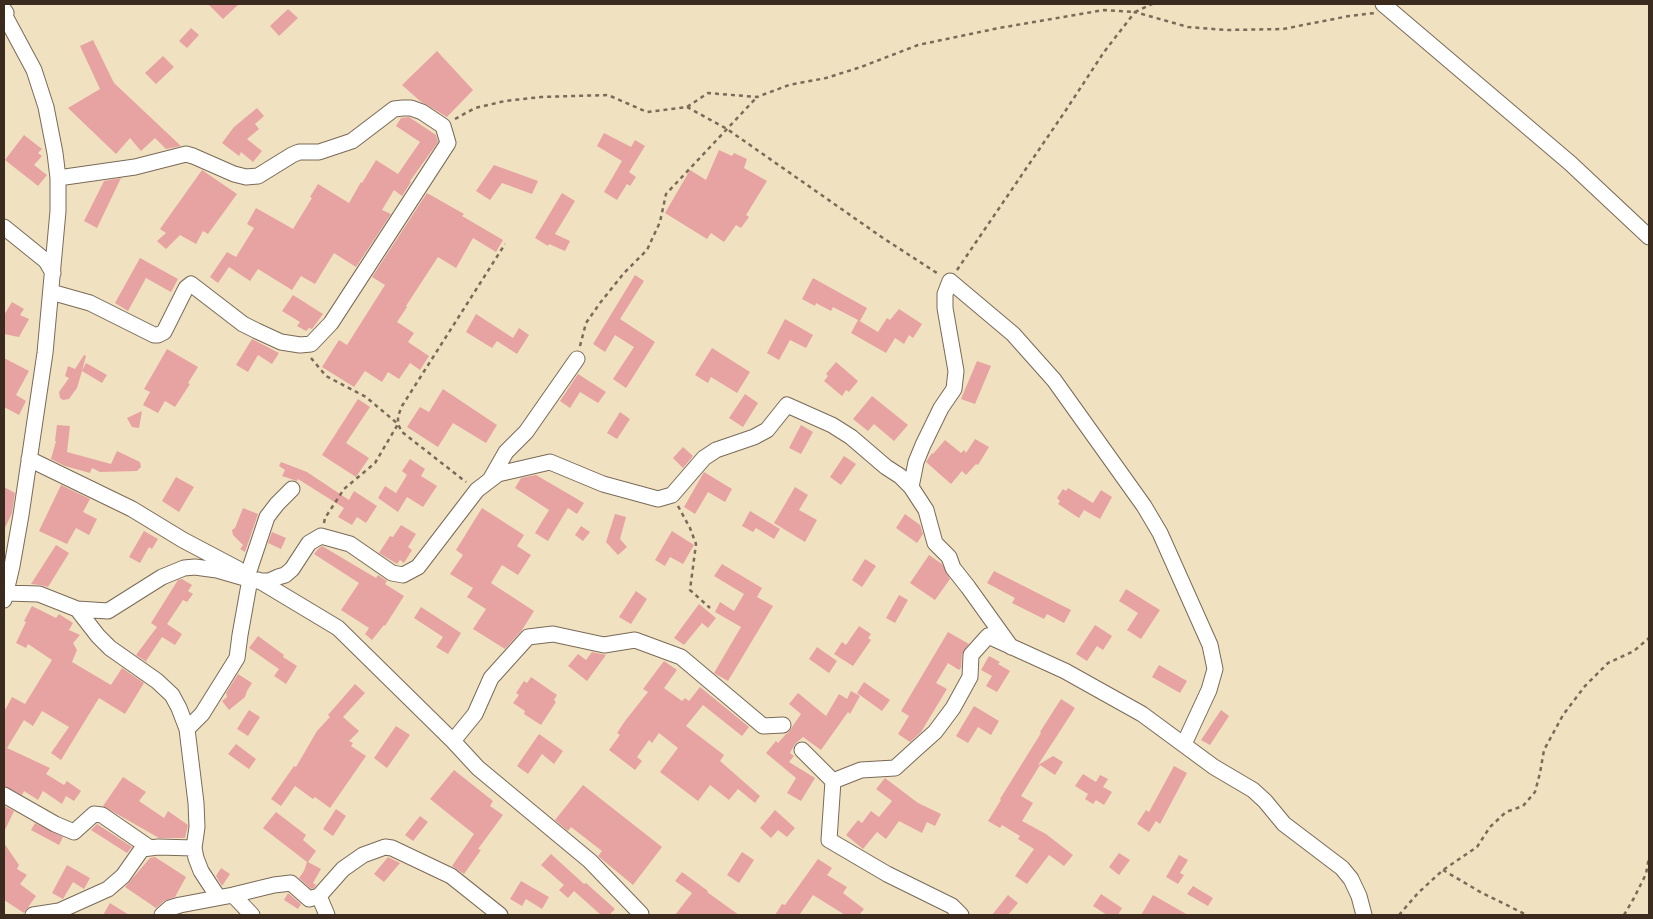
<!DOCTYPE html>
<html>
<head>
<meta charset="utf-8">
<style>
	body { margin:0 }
	#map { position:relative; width:1653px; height:919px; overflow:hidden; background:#f0e1c1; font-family:"Libre Caslon Text",serif }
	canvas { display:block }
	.frame { position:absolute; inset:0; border:5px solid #3b2a1e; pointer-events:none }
</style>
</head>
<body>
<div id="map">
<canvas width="1653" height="919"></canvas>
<div class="frame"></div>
</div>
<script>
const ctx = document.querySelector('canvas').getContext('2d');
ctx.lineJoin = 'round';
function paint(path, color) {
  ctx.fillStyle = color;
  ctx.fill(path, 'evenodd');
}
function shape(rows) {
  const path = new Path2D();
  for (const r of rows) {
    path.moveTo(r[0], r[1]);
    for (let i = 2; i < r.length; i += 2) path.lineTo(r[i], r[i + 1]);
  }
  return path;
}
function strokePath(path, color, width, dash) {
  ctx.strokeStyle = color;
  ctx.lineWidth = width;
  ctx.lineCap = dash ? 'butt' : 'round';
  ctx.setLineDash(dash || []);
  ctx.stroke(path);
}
paint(shape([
	[208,4,239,4,223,19],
	[288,9,298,18,279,36,270,26],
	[191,28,199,35,187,48,179,41],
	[93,40,114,83,181,146,166,149,155,138,141,151,130,138,116,154,68,108,100,89,80,46],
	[437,51,473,90,447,117,420,101,402,85],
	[163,56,174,67,156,84,145,73],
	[257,108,264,116,255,124,259,129,247,139,262,151,253,162,241,152,239,156,222,143,234,127],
	[409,117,436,135,438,142,410,181,411,182,402,196,394,190,382,210,391,214,356,267,334,253,315,284,301,276,292,290,258,269,250,281,229,267,218,283,210,277,227,252,236,257,254,228,247,224,256,208,293,229,312,198,310,197,318,184,349,203,361,182,362,183,376,160,398,174,420,142,396,126,401,118],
	[604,133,631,147,635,140,645,146,629,172,636,177,630,186,627,184,617,200,604,192,622,161,597,146],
	[24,135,42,149,38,153,42,156,34,165,47,175,38,186,5,160],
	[719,150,732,156,734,153,747,159,744,168,767,181,746,215,749,217,741,228,736,225,724,242,711,233,707,239,665,213,690,170,706,180],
	[494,165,538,181,532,194,502,183,490,200,476,191],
	[202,170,237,194,208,234,203,231,196,244,180,235,166,249,157,241,166,233,160,229],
	[121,178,97,228,84,221,104,181],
	[427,193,464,214,462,216,503,240,496,252,473,238,456,268,438,257,406,306,407,307,397,322,414,333,408,342,429,356,420,370,410,363,399,379,388,372,382,382,365,371,354,387,322,367,339,340,347,345,385,285,372,277],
	[562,193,575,201,555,234,570,241,565,251,549,244,548,246,535,238],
	[140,258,178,279,171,292,146,278,128,311,115,303],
	[635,275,644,281,620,319,655,342,626,388,613,379,634,347,615,335,605,352,593,344],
	[813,278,867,308,860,321,833,307,831,311,816,303,815,306,802,299],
	[293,295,323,314,312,329,309,328,306,331,297,326,300,322,282,311],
	[12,302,24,309,20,315,29,319,19,337,4,334,4,315],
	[899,309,922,324,913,338,909,335,904,344,895,338,886,353,851,333,858,320,878,332,887,318,890,320],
	[476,314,513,338,519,328,529,335,517,354,497,341,492,348,466,332],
	[785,319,813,335,806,348,790,340,779,360,767,353],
	[252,339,279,353,272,364,258,355,248,372,236,365],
	[712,348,750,372,737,393,711,377,708,383,695,375],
	[167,349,198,367,188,383,190,384,175,407,165,401,158,413,143,405,150,392,144,389],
	[84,355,86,356,82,371,86,363,107,375,102,383,82,371,77,388,69,399,63,400,60,398,59,392,69,378,65,376,68,366,75,369],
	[4,358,29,371,16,395,26,401,19,415,4,407],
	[977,361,991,366,975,404,961,399],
	[836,362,858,381,849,392,846,390,842,396,824,381,828,376,826,374],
	[578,374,606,392,598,403,580,392,570,408,560,401],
	[443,389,497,425,486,443,453,423,438,447,407,427,420,407,429,412],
	[745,394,758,403,743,427,729,418],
	[872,396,908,425,894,441,874,424,868,431,853,419],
	[358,399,370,407,346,443,369,458,356,477,322,455],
	[142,411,139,428,132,427,127,418],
	[620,412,630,419,617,439,607,433],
	[57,425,70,426,67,452,111,464,117,451,140,462,141,467,137,471,100,472,92,468,90,473,65,466,51,459,56,441,55,441],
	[801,425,813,432,801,454,789,448],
	[975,439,989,447,978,465,976,464,966,475,962,471,951,484,926,462,932,453,933,454,945,440,961,453,964,450,966,453],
	[683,447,693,456,683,468,673,458],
	[844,456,856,464,841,485,830,477],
	[410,459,425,469,421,476,437,486,423,507,407,497,398,512,378,498,385,486,396,493,407,475,402,471],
	[281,462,307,472,349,500,354,491,377,506,366,523,357,517,352,525,338,517,344,508,298,479,297,481,282,476,285,470,279,466],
	[704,472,732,489,725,502,708,492,695,514,684,507],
	[536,475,584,503,577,514,568,508,548,541,535,533,549,510,515,488,521,478],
	[176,477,194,487,179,512,162,501],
	[61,485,90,499,83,512,97,519,89,535,76,528,67,544,39,531],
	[4,487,15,493,12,513,4,530],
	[795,487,808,495,799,510,817,520,805,542,774,523],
	[1068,488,1093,503,1101,490,1112,497,1100,519,1084,510,1079,518,1058,504,1060,501,1057,498,1063,489,1066,491],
	[243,508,258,514,245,552,240,549,243,545,233,535,232,530,235,528],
	[482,508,524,535,517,546,531,555,518,575,502,565,491,583,534,611,522,630,505,649,473,629,486,609,467,597,473,588,450,574,463,555,456,550],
	[750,511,780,529,774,539,756,528,753,532,742,526],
	[615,514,626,517,620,539,627,547,618,555,606,542],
	[905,514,920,525,923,534,917,543,896,528],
	[401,525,416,534,408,547,412,550,404,563,400,560,397,564,379,553,390,536,393,537],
	[581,526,590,532,583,541,575,535],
	[144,531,158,539,152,549,149,547,140,563,129,557],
	[672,531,694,545,683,564,670,557,665,566,655,560],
	[272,532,286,538,281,549,268,543],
	[56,545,69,553,48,587,40,585,31,584],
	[322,546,376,578,378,575,387,581,385,584,404,596,385,626,384,625,372,640,365,634,369,628,341,610,359,583,314,554,318,549],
	[929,555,942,564,950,579,935,600,910,583],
	[865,559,876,566,862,587,852,580],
	[722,564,762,588,757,597,773,606,728,681,714,673,741,627,715,612,720,602,734,611,744,594,714,576],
	[994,571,1071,610,1064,623,1047,614,1044,619,1012,603,1015,598,987,583],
	[182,579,192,585,188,591,193,594,187,602,183,600,167,624,182,634,175,645,162,637,146,661,148,663,136,655,157,627,151,623,178,580],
	[1126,589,1160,610,1141,639,1127,630,1138,613,1119,601],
	[636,591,647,599,631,624,619,617],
	[899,595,908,600,895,623,886,618],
	[699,604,716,618,708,628,702,623,684,645,674,638],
	[32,606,56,618,59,614,73,623,69,630,80,635,73,643,77,650,72,662,111,685,122,668,144,683,125,714,99,698,61,760,51,753,69,727,42,711,33,726,24,720,7,748,50,768,46,774,64,785,67,781,81,791,74,801,66,796,62,804,43,791,38,800,24,791,22,795,4,786,4,712,12,697,25,704,52,660,28,644,26,648,16,643,26,622,24,621],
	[421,607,461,633,448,654,436,647,443,637,414,618],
	[1095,625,1112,636,1103,650,1097,646,1087,661,1076,654],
	[859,626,871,634,868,638,871,640,853,666,834,654,842,642,846,645],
	[948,632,969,644,962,654,961,668,959,670,948,663,936,683,947,689,921,732,910,742,898,734,909,716,901,711],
	[258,636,284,655,283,657,297,666,286,684,274,676,279,669,249,648],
	[817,647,837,661,829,673,809,659],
	[592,652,606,655,587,681,568,666,578,654,586,660],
	[989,656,1000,662,998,664,1010,671,997,692,986,686,992,676,981,670],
	[664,661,677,670,664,688,682,701,685,698,689,701,700,687,749,727,742,736,703,705,686,726,724,755,720,761,760,796,755,803,738,789,729,800,710,785,698,801,660,772,678,748,659,733,652,743,649,740,637,757,642,761,635,770,609,750,620,735,617,733,625,721,648,692,643,689],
	[1159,665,1187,681,1180,693,1152,677],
	[238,674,252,683,247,691,245,697,229,710,222,701,227,697,226,693],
	[531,677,557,695,554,700,556,702,541,725,524,714,525,711,513,703,519,695,516,693,524,681,527,683],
	[864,682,890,700,882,711,857,693],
	[355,684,365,693,343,717,359,731,349,741,353,743,351,746,366,756,330,808,315,797,313,799,295,786,281,806,271,799,294,766,296,767,317,731,330,717,328,715],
	[851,691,860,696,850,714,848,712,821,750,803,737,795,744,790,753,794,756,789,762,815,778,801,801,787,793,796,778,766,753,776,741,778,743,786,734,788,733,801,714,789,704,798,693,826,716,839,694,847,699],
	[1061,699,1075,708,1038,765,1053,756,1063,762,1055,775,1040,765,1021,796,1033,803,1022,821,1046,834,1073,855,1064,866,1049,855,1027,884,1015,876,1034,849,1018,839,1020,836,1002,825,1000,828,988,821,1001,800,1000,799,1041,733,1040,732],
	[974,706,999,721,991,735,978,727,968,743,956,736],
	[249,710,260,717,248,736,237,729],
	[1221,710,1229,716,1210,745,1201,740],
	[396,726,410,735,387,768,374,758],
	[539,734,563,751,554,764,542,754,528,774,517,766],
	[236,744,256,759,249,769,228,754],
	[1174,766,1187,773,1160,824,1156,821,1149,832,1137,824,1146,810,1149,812],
	[454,770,493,801,490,806,503,815,478,849,481,850,464,874,452,866,474,834,430,799],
	[1083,774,1096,782,1100,775,1108,779,1103,787,1112,792,1104,805,1096,800,1093,804,1085,799,1088,794,1075,786],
	[123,777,146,792,139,801,164,818,168,811,188,825,185,838,159,838,103,806],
	[885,778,918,803,941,814,935,826,927,822,922,833,899,821,886,839,877,832,863,849,846,835,858,820,862,823,871,811,879,817,892,801,876,789],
	[583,785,662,847,633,885,598,856,602,851,571,827,568,831,555,820],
	[4,806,14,811,4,832],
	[336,809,346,816,333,836,323,829],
	[775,810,795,828,787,837,778,830,771,838,760,828],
	[276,812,306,835,303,840,316,851,308,862,321,869,313,883,316,885,314,888,311,889,299,878,304,871,307,862,263,828],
	[420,816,428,822,413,841,405,835],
	[35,823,63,837,59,845,31,830],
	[97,824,132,847,127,853,91,830],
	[4,843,19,865,17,869,27,875,20,884,36,896,24,913,4,900],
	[742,852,754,860,739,883,727,875],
	[1119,853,1130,860,1119,875,1109,867],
	[551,854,584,884,586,883,615,909,609,915,601,915,574,891,568,898,559,890,564,885,541,865],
	[1179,855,1188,860,1180,873,1184,875,1178,884,1166,877],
	[155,857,186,877,175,897,164,901,156,908,125,887,150,858],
	[388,857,400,863,384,882,374,874],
	[818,859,832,868,827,875,847,887,843,893,864,909,859,915,845,915,813,895,800,914,801,915,775,915,782,904,785,905],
	[67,865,90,878,84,889,73,882,63,899,52,893],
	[221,868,230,874,222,886,216,876],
	[682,872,708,891,707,892,739,915,675,915,692,893,675,881],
	[521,881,549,897,542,909,526,899,522,906,510,899],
	[1193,886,1213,898,1208,906,1187,894],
	[288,893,301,904,298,909,284,900],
	[1101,894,1122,908,1118,915,1107,915,1093,906],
	[1008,895,1018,903,1008,915,992,915],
	[1153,895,1188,915,1141,915],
	[110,903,129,915,103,915]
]), '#e7a3a1');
const minor = shape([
	[1383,4,1570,163,1649,237],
	[4,10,6,13,5,16,34,70,46,107,55,153,58,178,58,211,45,353,21,515,12,566,4,600],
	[4,227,46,261,53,273],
	[51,292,90,303,154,335,158,335,164,332,186,288,191,284,243,324,257,331,281,342,300,345,311,344,331,323,448,143,443,126,422,112,411,108,403,108,394,109,352,141,319,152,299,152,292,155,258,176,246,177,234,174,193,156,186,154,135,167,58,178],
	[29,459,132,509,183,540,238,569],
	[490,480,506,452,526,432,577,359],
	[911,487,916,462,923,445,941,408,954,389,956,371,945,308,945,294,950,281,1013,334,1054,380,1144,506,1160,533,1210,645,1215,669,1209,690,1184,744],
	[248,574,267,517,277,504,292,489],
	[258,580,338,628,453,741,478,768,590,861,641,914,641,915],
	[6,593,39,594,77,609,108,611,162,577,184,568,195,567,217,570,255,581,269,581,278,577,285,575,292,569,309,543,321,536,350,544,392,573,403,575,418,567,477,490,498,474,550,462,603,484,658,499,672,495,704,458,716,450,754,437,767,430,787,405,832,425,851,437,886,467,900,476,911,487,926,510,935,543,949,557,953,568,968,587,1011,647],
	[77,609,98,636,110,648,157,681,172,695,179,708,187,729,196,803,197,827,194,848,196,858,201,871,218,897],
	[187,729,202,714,237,658,240,635,250,579],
	[453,741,475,714,491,678,528,637,553,634,604,645,635,640,681,657,763,726,783,725],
	[802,750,833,781,829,840,887,874,952,906,961,915],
	[833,781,861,770,895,768,917,748,935,732,953,708,970,677,971,655,988,636,1065,671,1142,714,1214,767,1253,790,1265,801,1284,824,1342,868,1351,879,1359,896,1364,915],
	[4,795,55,824,74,832,94,814,102,815,150,848],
	[233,895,252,915],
	[319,896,327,915],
	[33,915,59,911,108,889,123,876,142,849,158,847,194,848],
	[162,915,170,908,180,905,233,895,274,885,291,883,309,899,319,896,343,869,363,855,385,847,392,848,451,876,500,915]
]);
strokePath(minor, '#7a6a57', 17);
strokePath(shape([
	[687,107,727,129,883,238,940,275],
	[455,119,475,108,505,101,541,97,608,95,647,112,687,107,708,93,757,97,789,85,826,78,861,67,918,45,999,28,1104,10,1135,12,1152,4],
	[957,270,1066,110,1104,52,1135,12,1188,27,1226,30,1283,29,1349,16,1375,13],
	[580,346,586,323,600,303,624,273,647,250,660,222,666,194,757,97],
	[311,358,326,376,366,397,398,424,402,432,466,482],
	[678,506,690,528,696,544,690,590,710,608],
	[324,523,325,518,344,489,375,463,398,424,398,416,402,406,505,244],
	[1443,870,1482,893,1527,915],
	[1399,915,1418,893,1443,870,1477,847,1490,827,1506,812,1523,806,1535,792,1540,773,1544,750,1563,715,1585,686,1608,663,1634,651,1649,638],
	[1624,915,1634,898,1646,874,1649,857]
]), '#7a6a57', 2.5, [4, 4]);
strokePath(minor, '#fff', 15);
</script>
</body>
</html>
